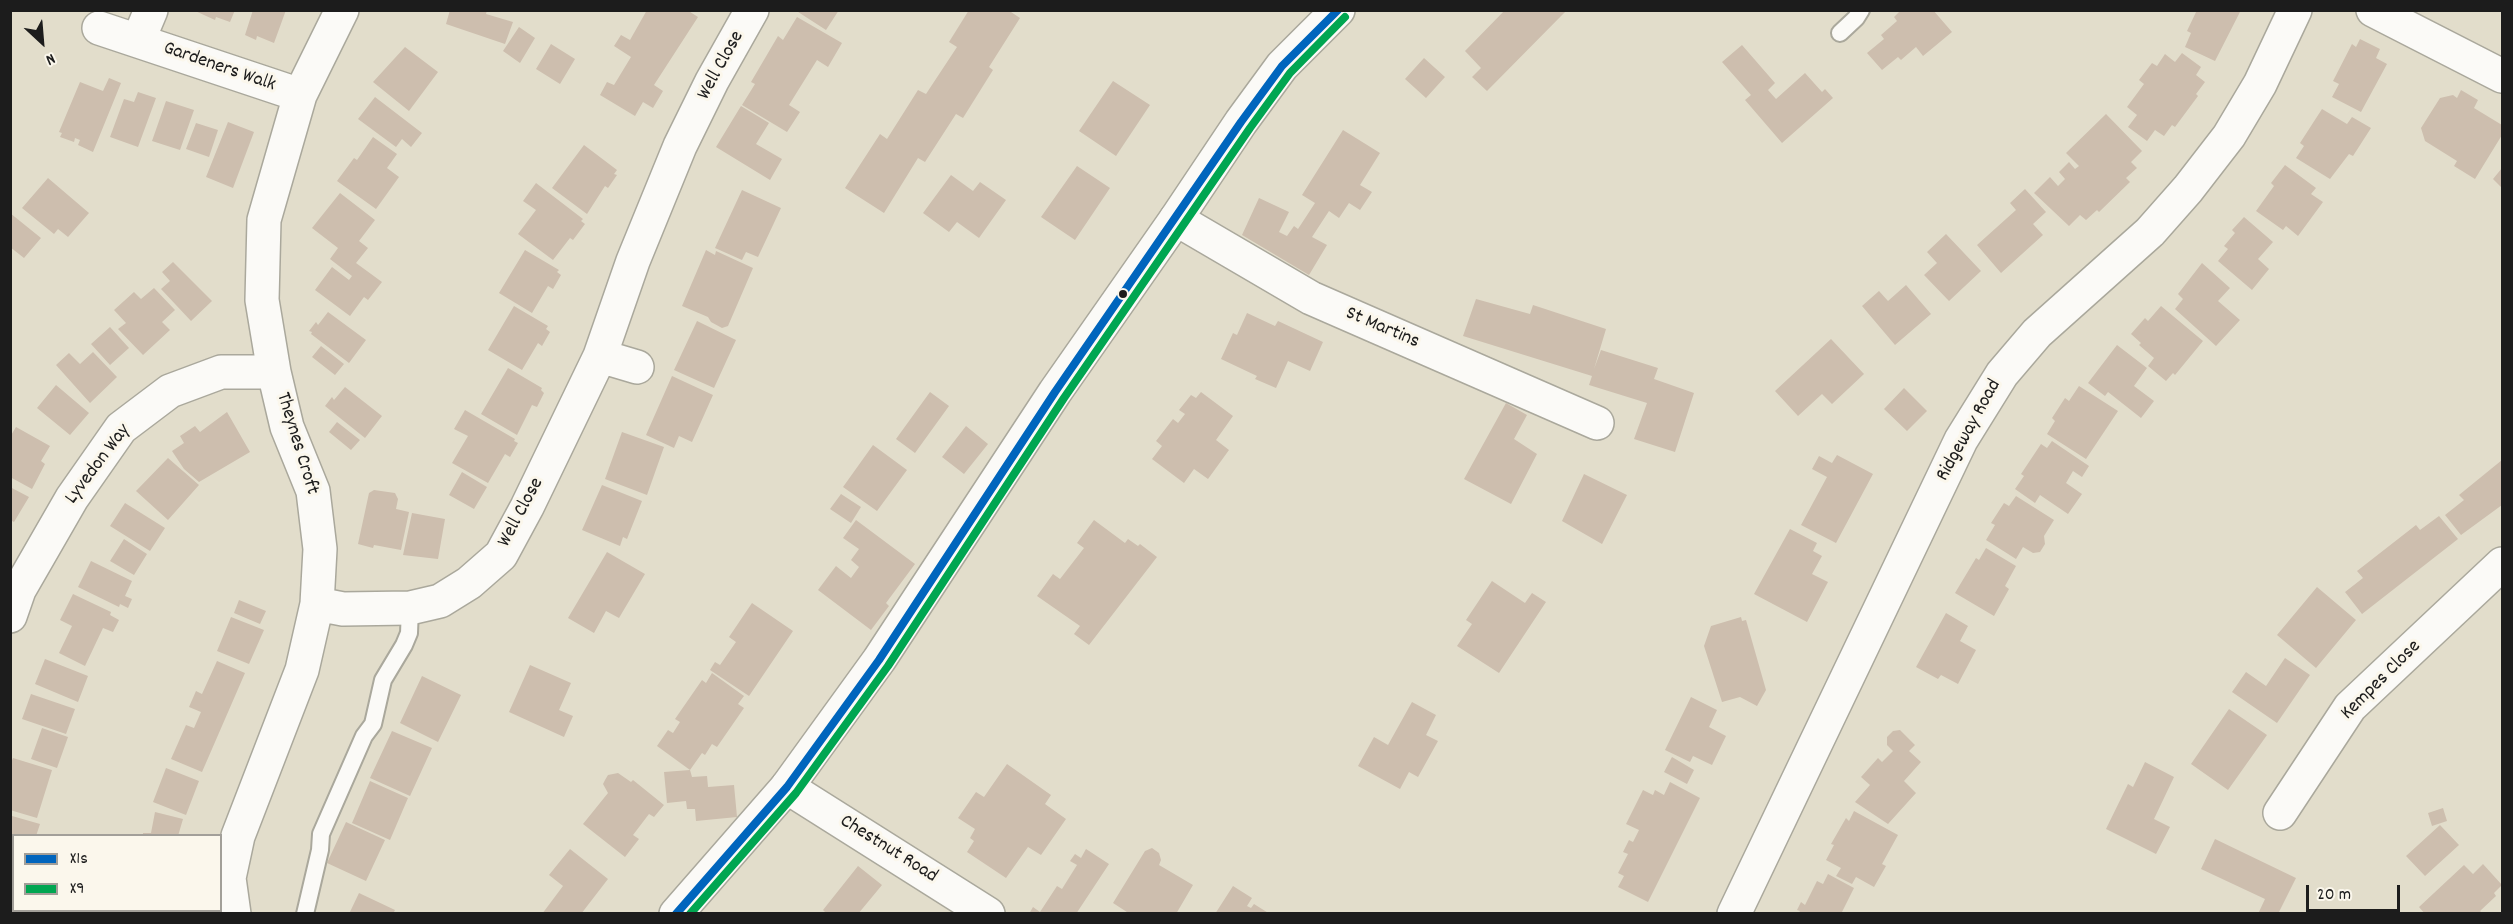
<!DOCTYPE html>
<html>
<head>
<meta charset="utf-8">
<style>
	body { margin:0 }
	#map { position:relative; width:2513px; height:924px; overflow:hidden; background:#e2ddcb; font-family:Dekko,sans-serif }
	canvas { display:block }
	.frame { position:absolute; inset:0; border:12px solid #1c1c1c; pointer-events:none }
	.legend { position:absolute; left:12px; top:834px; width:210px; height:78px; box-sizing:border-box; background:#fbf7ec; border:2px solid #a29f99; margin:0; padding:8px 10px; list-style:none; font-size:18px; color:#1c1c1c }
	.legend li { display:flex; align-items:center; gap:12px; height:30px }
	.legend b { width:30px; border:2px solid #a29f99 }
	.north { position:absolute; left:12px; top:12px; width:60px; height:60px; -webkit-text-stroke:4px #fbf7ec; paint-order:stroke; rotate:154deg; font-size:16px; font-weight:700; line-height:24px; text-align:center; color:#1c1c1c }
	.north::after { content:''; display:block; margin:auto; width:21px; height:27px; background:#1c1c1c; clip-path:polygon(50% 0,100% 100%,50% 72%,0 100%) }
	.scale { position:absolute; left:2306px; top:885px; width:94px; height:27px; box-sizing:border-box; border:3px solid #1c1c1c; border-top:0; padding-left:8px; font-size:18px; line-height:21px; white-space:nowrap; color:#1c1c1c; -webkit-text-stroke:4px #fbf7ec; paint-order:stroke }
</style>
</head>
<body>
<div id="map">
<canvas width="2513" height="924"></canvas>
<div class="frame"></div>
<ul class="legend">
<li><b style="height:8px;background:#0065bd"></b>X1s</li>
<li><b style="height:8px;background:#00a651"></b>X9</li>
</ul>
<div class="north">N</div>
<div class="scale">20 m</div>
</div>
<script>
const ctx = document.querySelector('canvas').getContext('2d');
ctx.lineJoin = 'round';
function paint(path, color) {
  ctx.fillStyle = color;
  ctx.fill(path, 'evenodd');
}
function shape(rows) {
  const path = new Path2D();
  for (const r of rows) {
    path.moveTo(r[0], r[1]);
    for (let i = 2; i < r.length; i += 2) path.lineTo(r[i], r[i + 1]);
  }
  return path;
}
function strokePath(path, color, width, dash) {
  ctx.strokeStyle = color;
  ctx.lineWidth = width;
  ctx.lineCap = dash ? 'butt' : 'round';
  ctx.setLineDash(dash || []);
  ctx.stroke(path);
}
function drawText(font, color, halo, rows, align = 'center') {
  ctx.font = font + ' Dekko,sans-serif';
  ctx.lineWidth = 6;
  ctx.setLineDash([]);
  ctx.textBaseline = 'middle';
  ctx.strokeStyle = halo;
  ctx.fillStyle = color;
  for (const [text, x, y, turn = 0] of rows) {
    ctx.save();
    ctx.translate(x, y);
    ctx.rotate((+turn || 0) * Math.PI / 180);
    ctx.textAlign = isNaN(turn) ? turn : align;
    if (halo) ctx.strokeText(text, 0, 0);
    ctx.fillText(text, 0, 0);
    ctx.restore();
  }
}
paint(shape([
	[193,10,235,10,230,22,216,17,215,20],
	[253,10,286,10,274,43,257,36,256,40,245,35],
	[450,10,487,10,486,14,513,22,505,44,446,24],
	[647,10,687,10,698,17,654,85,663,91,653,108,643,102,635,116,600,95,607,82,614,85,631,57,614,46,621,35,630,40],
	[795,10,839,10,826,30],
	[969,10,1012,10,1011,12,1020,18,989,67,993,70,963,118,956,114,925,162,918,158,884,213,845,188,880,134,887,139,918,90,926,94,957,47,949,42],
	[1505,10,1567,10,1487,91,1472,77,1481,68,1465,51],
	[1901,10,1933,10,1952,32,1923,56,1916,47,1901,60,1898,57,1882,70,1867,53,1884,39,1881,35,1897,21,1894,17],
	[2197,10,2241,10,2215,61,2185,47,2191,33,2187,31],
	[797,17,842,43,828,67,817,60,789,105,800,112,787,132,742,105,755,84,751,82,778,36,783,40],
	[519,27,535,38,520,63,503,51],
	[2360,39,2380,49,2376,58,2387,64,2361,112,2332,97,2339,84,2333,81,2352,44,2356,47],
	[551,44,575,59,560,84,536,69],
	[1742,45,1775,83,1768,90,1776,99,1805,73,1822,92,1825,89,1833,98,1782,143,1745,100,1751,95,1722,62],
	[405,47,438,72,409,111,373,82],
	[2182,53,2201,67,2196,75,2205,82,2196,94,2198,96,2175,127,2172,125,2164,136,2155,130,2147,141,2128,127,2137,115,2127,107,2144,84,2139,80,2152,63,2157,66,2165,54,2175,62],
	[1424,58,1445,77,1426,98,1405,79],
	[109,78,121,83,93,152,78,145,80,140,75,138,74,142,60,137,62,133,59,132,80,82,103,91],
	[1113,81,1150,105,1116,156,1079,131],
	[2461,90,2478,100,2474,108,2502,125,2502,135,2475,179,2454,166,2457,161,2425,141,2421,128,2440,98,2453,95,2457,98],
	[138,92,156,98,138,147,110,137,124,99,134,102],
	[375,97,422,133,411,147,402,139,396,147,358,119],
	[166,101,194,110,180,150,152,141],
	[741,106,769,123,756,144,782,159,770,180,716,147],
	[2322,109,2347,124,2352,117,2371,128,2353,156,2349,154,2330,179,2296,158,2304,146,2300,143],
	[2106,114,2142,151,2131,162,2137,168,2126,178,2130,182,2099,212,2097,210,2086,220,2080,215,2069,226,2034,193,2050,177,2058,186,2065,179,2059,172,2069,162,2075,169,2079,166,2066,153],
	[228,122,254,132,233,188,206,177],
	[196,123,218,130,209,157,186,149],
	[1343,130,1380,153,1360,185,1372,192,1360,210,1349,203,1339,218,1329,211,1312,237,1327,245,1309,275,1242,235,1259,198,1289,212,1279,232,1287,236,1294,226,1298,229,1315,203,1302,195],
	[373,137,397,154,387,168,399,177,376,209,337,181,354,158,357,160],
	[584,145,617,170,614,174,617,175,608,188,605,186,587,214,552,188],
	[2285,165,2316,188,2311,194,2323,202,2298,236,2286,226,2283,230,2256,211,2274,186,2271,183],
	[1077,166,1110,188,1075,240,1041,217],
	[2502,168,2502,188,2493,179],
	[951,175,973,191,980,182,1006,200,979,238,957,222,949,232,923,213],
	[48,178,89,213,68,237,58,229,54,234,22,208],
	[536,183,583,219,581,221,585,224,573,240,570,238,553,260,518,234,536,210,523,201],
	[2025,189,2046,212,2033,224,2043,235,2001,273,1977,245,2016,210,2010,203],
	[742,190,781,208,758,257,746,252,742,260,715,248],
	[340,193,375,220,359,241,368,248,356,263,382,282,368,300,364,297,350,316,315,290,332,267,349,280,352,276,330,259,338,248,312,228],
	[10,213,41,238,24,258,10,247],
	[2244,217,2273,242,2258,259,2269,269,2252,290,2218,261,2228,249,2224,246,2235,233,2232,230],
	[1946,234,1981,271,1949,301,1924,275,1937,263,1927,252],
	[525,250,559,270,557,272,561,275,553,289,548,286,532,313,499,293],
	[706,250,715,255,716,251,753,268,728,326,722,328,711,322,708,317,682,306],
	[173,262,212,301,191,321,161,289,170,281,162,272],
	[2202,263,2230,288,2218,301,2240,320,2216,346,2175,309,2183,299,2178,294],
	[1906,285,1931,314,1895,345,1862,306,1879,291,1888,301],
	[154,288,175,310,162,322,170,330,143,355,118,329,126,323,114,310,134,292,141,299],
	[1476,299,1530,314,1533,305,1606,329,1594,369,1601,350,1658,368,1654,379,1694,393,1675,452,1634,439,1647,403,1589,385,1592,376,1463,336],
	[514,306,548,326,546,329,550,332,542,346,538,343,522,370,488,350],
	[2161,306,2203,341,2175,375,2173,373,2166,381,2148,366,2154,358,2139,345,2141,343,2131,334,2145,318,2148,321],
	[328,312,366,340,349,363,311,334,312,332,309,331,316,322,318,325],
	[1247,313,1275,326,1278,321,1323,342,1310,371,1288,361,1276,388,1255,379,1257,376,1221,359,1233,333,1237,335],
	[697,321,736,340,714,388,674,370],
	[110,327,129,348,110,365,91,344],
	[1831,339,1864,374,1832,404,1822,394,1798,416,1775,391],
	[2117,345,2147,368,2134,386,2154,401,2141,418,2108,392,2105,396,2088,383],
	[321,346,344,364,335,375,312,357],
	[93,352,117,377,90,403,56,365,69,353,80,364],
	[508,368,542,388,541,390,544,393,537,407,532,405,517,435,481,414],
	[672,376,713,395,692,442,679,436,674,448,646,435],
	[56,385,89,413,70,435,37,408],
	[2079,386,2118,411,2086,459,2047,434,2055,421,2052,418,2065,398,2069,401],
	[345,387,382,416,365,438,325,406,332,397,334,400],
	[1904,388,1927,411,1907,431,1884,409],
	[930,392,949,406,915,453,896,439],
	[1201,392,1233,416,1216,440,1229,450,1208,479,1194,469,1184,483,1152,459,1162,446,1156,441,1173,419,1178,423,1185,414,1179,410,1191,395,1196,398],
	[1506,403,1527,415,1514,439,1537,454,1511,504,1464,479],
	[465,410,515,439,514,441,518,443,510,457,505,454,488,483,452,463,468,436,454,429],
	[227,412,250,452,199,482,184,469,172,451,184,443,180,436,195,426,200,432],
	[337,422,360,440,351,450,329,432],
	[966,426,988,444,964,474,942,457],
	[16,427,50,446,41,461,45,464,32,489,10,477,10,437],
	[622,432,664,447,647,495,605,479],
	[2052,441,2089,466,2082,477,2073,471,2066,483,2082,494,2068,514,2040,495,2035,503,2015,489,2024,476,2021,474,2041,444,2047,448],
	[873,445,907,470,877,511,843,487],
	[1837,455,1873,474,1836,543,1801,525,1827,477,1812,469,1819,456,1832,463],
	[168,458,199,485,168,520,136,491],
	[2502,460,2502,505,2461,535,2445,515,2464,500,2459,495],
	[462,472,487,487,474,509,449,495],
	[1584,474,1627,495,1602,544,1562,521],
	[602,485,642,501,627,539,623,537,620,546,582,530],
	[10,487,29,497,14,522,10,520],
	[374,490,395,493,398,499,396,509,409,512,401,550,374,545,373,548,358,544,369,493],
	[841,494,861,507,851,523,830,509],
	[2016,496,2054,520,2044,536,2045,544,2040,552,2033,553,2023,547,2016,559,1986,540,1995,525,1991,523,2004,503,2009,506],
	[125,503,165,528,150,551,110,526],
	[412,513,445,519,438,559,403,555],
	[2439,516,2458,539,2362,614,2345,592,2363,578,2357,571,2416,525,2420,530],
	[856,520,915,564,886,603,889,606,871,630,818,590,836,566,851,578,859,567,851,560,859,549,843,538],
	[1094,520,1125,543,1128,539,1138,546,1140,544,1157,557,1089,645,1074,634,1080,626,1037,596,1053,574,1060,579,1084,548,1077,543],
	[1790,529,1817,543,1813,551,1822,556,1812,574,1828,582,1807,622,1754,594],
	[124,539,147,554,134,575,110,561],
	[1986,548,2016,566,2005,586,2009,589,1994,616,1955,593,1976,558,1979,560],
	[607,552,645,574,619,618,606,611,594,633,568,618],
	[91,561,132,581,125,596,132,599,128,608,120,604,119,607,78,587],
	[1492,581,1525,603,1532,593,1546,602,1499,673,1457,646,1472,624,1466,620],
	[2317,587,2356,620,2316,668,2277,635],
	[73,594,111,612,110,615,119,620,113,632,103,628,85,666,59,653,72,626,60,620],
	[239,600,266,611,260,624,234,613],
	[752,603,793,631,749,696,710,670,715,662,720,665,736,642,729,637],
	[1946,613,1968,626,1960,641,1976,650,1958,684,1941,675,1938,679,1916,667],
	[231,617,264,630,249,664,217,651],
	[1741,617,1742,621,1746,620,1766,690,1757,706,1740,697,1722,702,1704,646,1711,626],
	[2285,658,2310,675,2277,723,2232,692,2246,672,2266,686],
	[45,659,88,676,78,702,35,684],
	[217,661,245,673,202,772,171,759,186,725,194,728,201,712,189,707,196,691,202,694],
	[530,665,571,683,559,710,573,716,564,737,509,712],
	[712,673,744,696,738,704,744,708,717,747,712,744,705,755,702,753,690,770,657,746,668,730,673,733,680,722,675,719,702,680,706,683],
	[422,676,461,695,438,742,400,723],
	[31,694,75,709,66,734,22,719],
	[1691,697,1717,710,1709,727,1726,736,1712,765,1693,756,1690,762,1665,750],
	[1412,702,1436,715,1426,735,1438,741,1418,777,1409,772,1400,789,1358,766,1374,737,1388,745],
	[2229,709,2267,735,2228,790,2191,764],
	[42,728,68,737,57,768,31,759],
	[1900,730,1915,745,1909,751,1921,762,1904,781,1916,793,1888,824,1855,802,1870,785,1861,777,1878,758,1882,762,1893,751,1887,745,1887,737,1893,731],
	[392,731,432,748,410,796,370,778],
	[1672,757,1694,770,1687,784,1664,772],
	[13,758,52,770,37,818,10,810,10,765],
	[2145,762,2174,777,2154,819,2170,827,2156,854,2106,829,2128,784,2133,787],
	[1007,764,1051,795,1045,804,1066,819,1041,855,1028,847,1006,878,967,852,974,841,970,838,975,829,958,818,976,792,984,797],
	[166,768,199,781,186,815,153,802],
	[690,770,692,777,707,776,708,787,734,785,737,817,696,821,695,809,687,809,686,801,667,803,664,772],
	[618,773,631,782,633,780,664,805,654,817,649,814,633,835,639,839,625,857,583,824,608,793,603,784,605,780,608,775],
	[370,781,408,798,390,840,352,823],
	[1670,782,1700,798,1648,902,1618,887,1624,876,1618,873,1628,854,1623,852,1629,840,1633,842,1639,830,1626,824,1643,790,1653,795,1655,790,1664,795],
	[2443,808,2447,821,2432,826,2428,813],
	[1854,811,1898,835,1882,864,1886,866,1874,887,1856,877,1852,884,1836,876,1841,868,1826,860,1834,845,1831,844,1846,818,1849,821],
	[155,812,183,819,178,836,143,836,143,833,151,833],
	[12,816,40,824,36,836,14,836,14,842,10,841],
	[346,822,385,840,366,881,327,863],
	[2440,825,2459,845,2425,876,2406,856],
	[2215,839,2296,878,2278,914,2258,914,2265,899,2201,869],
	[10,846,14,847,14,898,11,906],
	[1152,848,1159,853,1161,860,1159,865,1193,885,1176,914,1130,914,1113,903,1145,851],
	[570,849,608,879,581,914,542,914,563,886,549,875],
	[1086,849,1109,864,1076,914,1029,914,1033,907,1040,912,1057,886,1062,889,1077,865,1070,861,1075,854,1081,858],
	[2483,864,2502,885,2494,893,2496,896,2480,911,2483,914,2425,914,2419,907,2464,865,2473,874],
	[858,866,882,885,858,914,827,914,823,910],
	[1828,874,1854,888,1841,914,1798,914,1800,911,1797,910,1801,902,1805,905,1817,881,1823,884],
	[1233,886,1252,898,1247,906,1251,908,1254,904,1270,914,1215,914],
	[359,893,395,910,393,914,349,914]
]), '#cdbeae');
const lane = shape([
	[1840,33,1856,18,1861,10],
	[305,914,320,850,321,834,364,736,373,724,383,680,404,645,409,633,410,608]
]);
const street = shape([
	[2373,10,2502,76],
	[99,28,300,95],
	[138,41,151,10],
	[1176,219,1311,298,1597,423],
	[600,356,637,367],
	[317,604,343,609,410,608,440,601,469,583,501,555,527,507,600,356,633,261,680,146,712,81,752,10],
	[10,616,19,590,72,498,121,428,170,391,221,372,274,372],
	[787,787,988,914],
	[2280,813,2350,707,2502,564],
	[234,914,229,878,238,836,302,670,317,604,320,549,313,491,287,427,274,372,262,300,264,220,300,95,342,10],
	[1734,914,1961,440,2002,374,2037,333,2150,232,2188,189,2229,136,2260,84,2295,10]
]);
const secondary = shape([
	[676,914,787,787,879,660,1055,392,1176,219,1241,122,1282,66,1338,10]
]);
strokePath(lane, '#aaa89c', 20);
strokePath(street, '#aaa89c', 36);
strokePath(secondary, '#aaa89c', 36);
strokePath(lane, '#fbfaf7', 16);
strokePath(street, '#fbfaf7', 33);
strokePath(secondary, '#fbfaf7', 33);
strokePath(shape([
	[676,914,787,787,879,660,1055,392,1241,122,1282,66,1338,10]
]), '#0065bd', 8);
strokePath(shape([
	[690,914,796,793,888,666,1064,398,1250,128,1290,73,1345,17]
]), '#00a651', 8);
for (const [x, y, r, color] of [
	[1123,294,5,"#1c1c1c"]
]) {
  const dot = new Path2D();
  dot.arc(x, y, r, 0, 2 * Math.PI);
  ctx.fillStyle = color;
  ctx.fill(dot);
  strokePath(dot, '#fbf7ec', 2);
}
drawText('20px', '#1c1c1c', '#fbf7ec', [
	["Well Close",722,66,-61],
	["Gardeners Walk",219,68,19],
	["St Martins",1382,329,23],
	["Ridgeway Road",1970,431,-61],
	["Theynes Croft",296,444,73],
	["Lyvedon Way",99,465,-53],
	["Well Close",522,513,-62],
	["Kempes Close",2382,681,-45],
	["Chestnut Road",888,850,32]
]);
</script>
</body>
</html>
